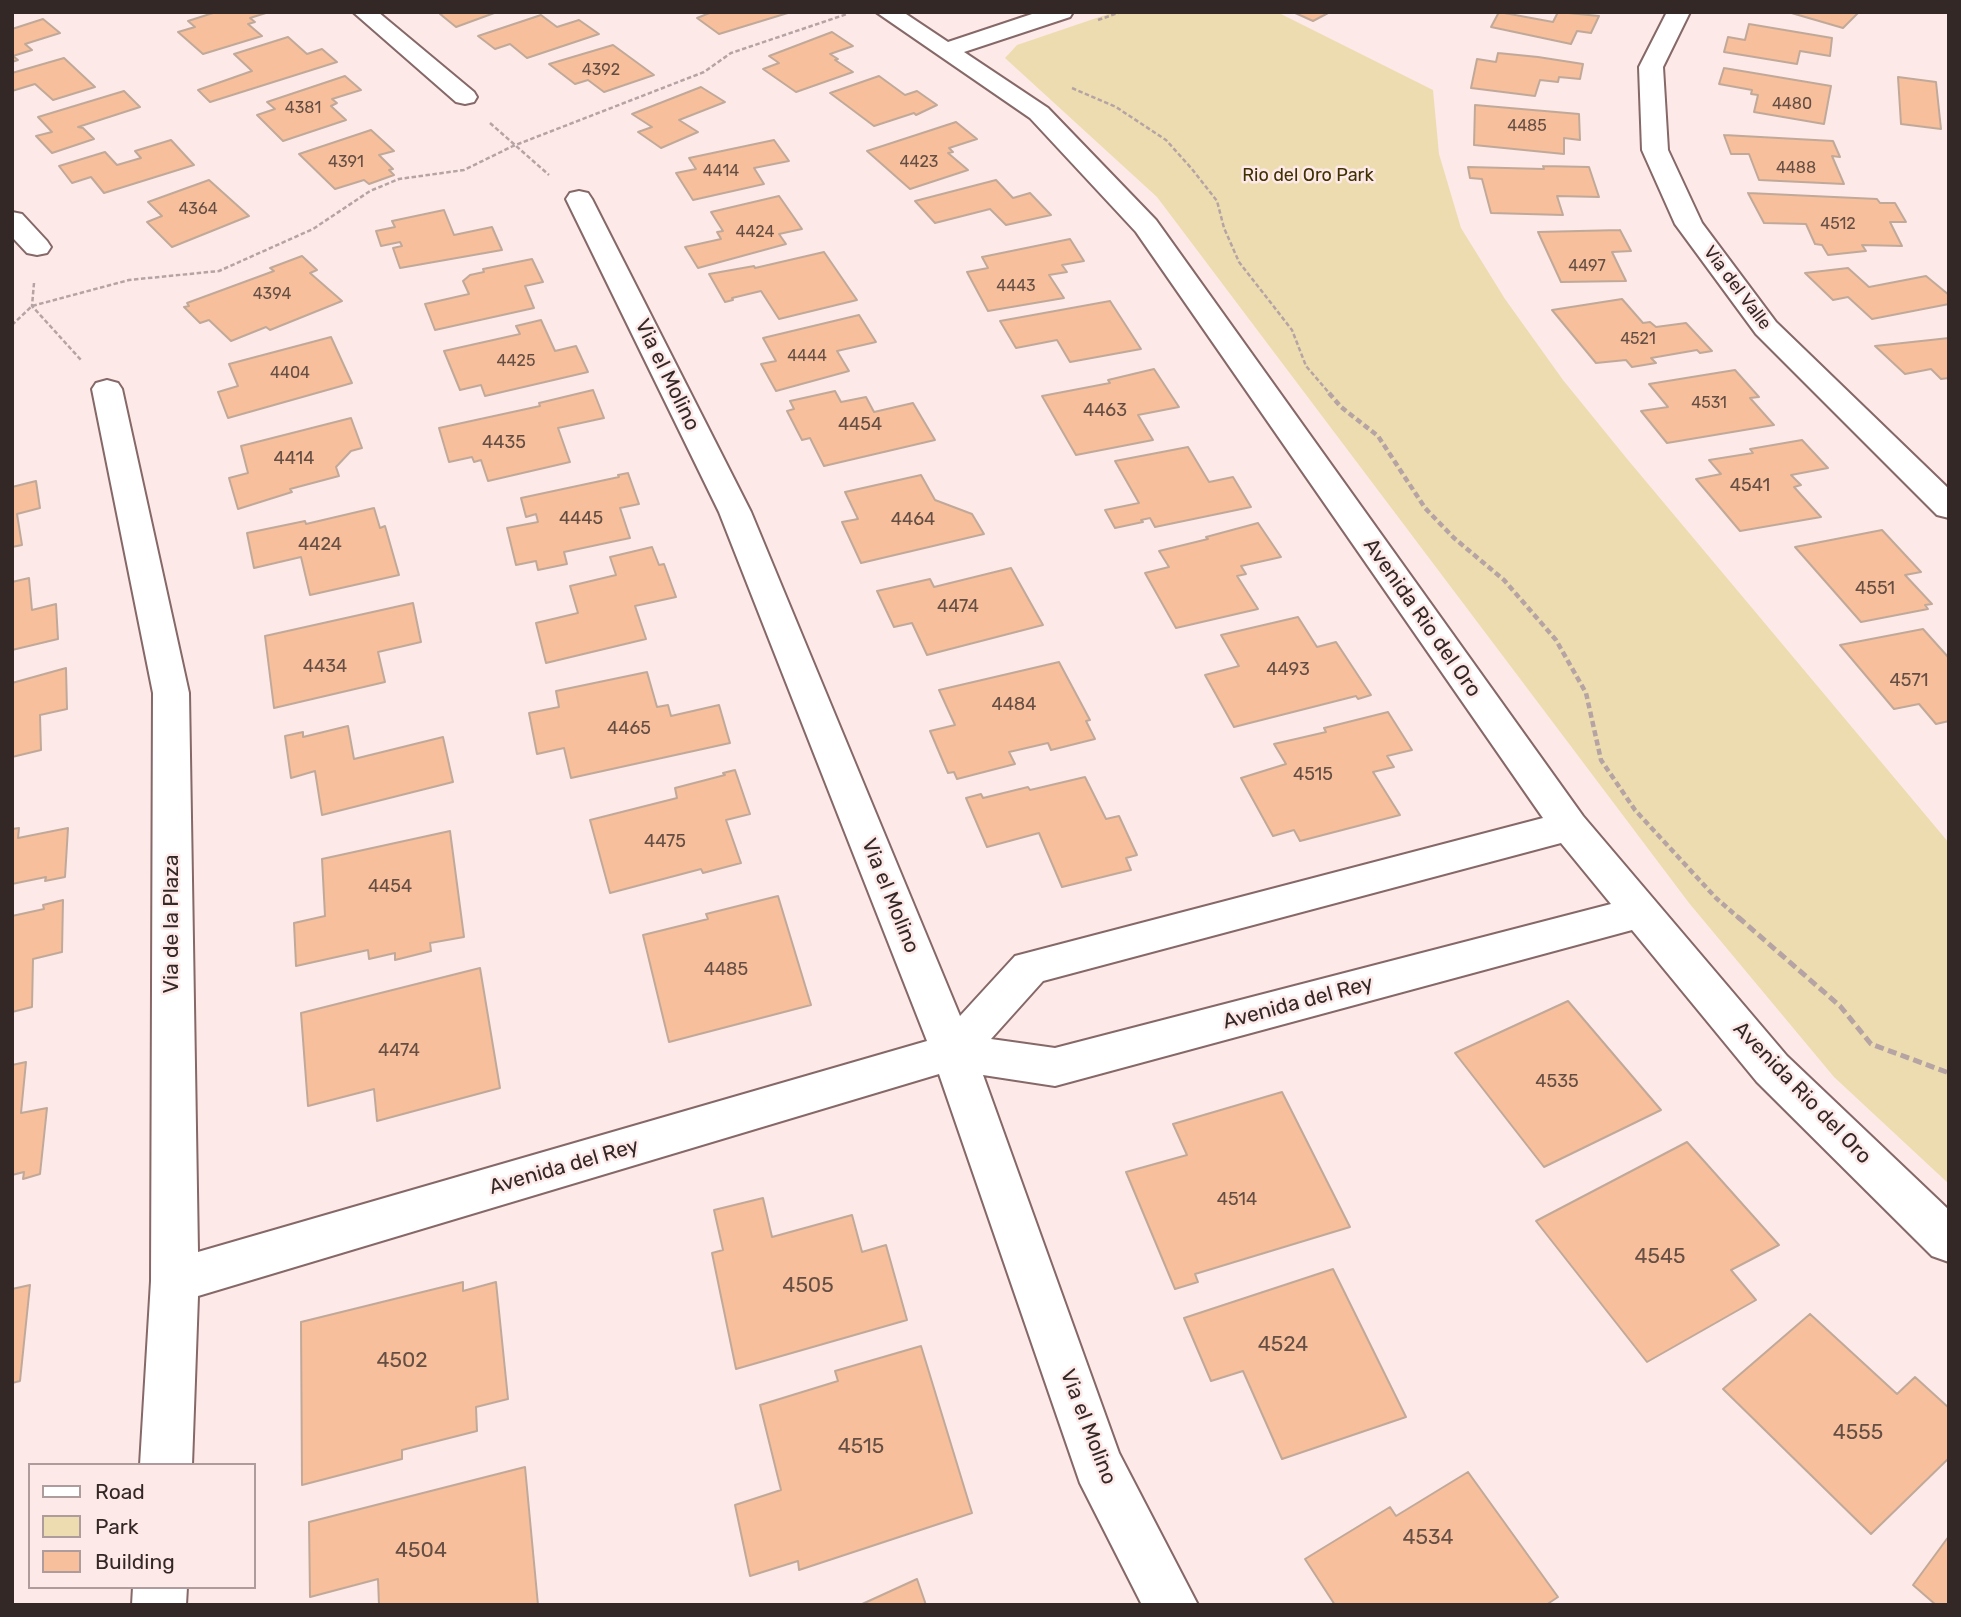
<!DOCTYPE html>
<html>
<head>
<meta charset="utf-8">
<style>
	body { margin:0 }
	#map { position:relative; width:1961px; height:1617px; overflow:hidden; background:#fde9e8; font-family:Rubik,sans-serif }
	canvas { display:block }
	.frame { position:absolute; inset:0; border:14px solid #342827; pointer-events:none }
	.legend { position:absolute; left:28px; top:1463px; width:228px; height:126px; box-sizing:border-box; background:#fde9e8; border:2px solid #ad9c9b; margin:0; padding:9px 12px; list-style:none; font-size:21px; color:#342827 }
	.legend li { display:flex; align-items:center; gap:14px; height:35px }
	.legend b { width:35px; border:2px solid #ad9c9b }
</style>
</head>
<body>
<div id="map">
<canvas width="1961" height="1617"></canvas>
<div class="frame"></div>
<ul class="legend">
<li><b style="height:9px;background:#fff"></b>Road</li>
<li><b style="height:19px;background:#eedcb1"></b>Park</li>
<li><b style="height:19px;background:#f7bf9b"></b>Building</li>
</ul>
</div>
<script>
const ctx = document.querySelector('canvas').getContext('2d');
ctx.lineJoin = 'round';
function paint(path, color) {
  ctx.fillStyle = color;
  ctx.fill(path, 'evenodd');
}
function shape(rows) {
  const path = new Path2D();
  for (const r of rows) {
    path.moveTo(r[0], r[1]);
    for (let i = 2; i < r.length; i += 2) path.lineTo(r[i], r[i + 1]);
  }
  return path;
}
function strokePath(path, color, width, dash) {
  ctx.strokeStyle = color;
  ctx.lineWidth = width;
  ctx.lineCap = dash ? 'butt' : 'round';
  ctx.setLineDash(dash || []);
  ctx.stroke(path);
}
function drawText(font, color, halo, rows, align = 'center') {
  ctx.font = font + ' Rubik,sans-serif';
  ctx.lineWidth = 5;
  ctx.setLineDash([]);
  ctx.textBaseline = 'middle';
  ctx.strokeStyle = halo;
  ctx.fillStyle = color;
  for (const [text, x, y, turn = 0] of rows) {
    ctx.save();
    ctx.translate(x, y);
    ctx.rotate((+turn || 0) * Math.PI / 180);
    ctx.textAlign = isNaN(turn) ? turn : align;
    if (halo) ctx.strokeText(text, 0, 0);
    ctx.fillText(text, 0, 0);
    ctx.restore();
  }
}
paint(shape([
	[1114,12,1277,12,1433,90,1439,154,1461,228,1505,299,1563,380,1628,460,1949,843,1949,1184,1834,1077,1689,903,1157,197,1005,58,1017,45]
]), '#eedcb1');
const building = shape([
	[216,12,269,12,250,18,255,22,248,24,262,36,203,54,178,32,195,27,188,21,216,12],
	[447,12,497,12,456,27,440,14,447,12],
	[791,12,719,34,697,18,712,12,791,12],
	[1293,12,1330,12,1313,21,1293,12],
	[1499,12,1553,22,1558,12,1599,16,1591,33,1577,31,1571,44,1491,27,1499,12],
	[1788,12,1859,12,1843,28,1788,12],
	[541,15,557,27,579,20,599,34,527,58,510,44,495,49,478,36,541,15],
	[43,19,60,33,25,44,32,50,13,56,18,60,12,62,12,29,43,19],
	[1749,24,1832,38,1830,56,1800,51,1797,64,1724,52,1728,37,1745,40,1749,24],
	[832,32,853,46,830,54,838,59,835,60,853,72,796,92,763,69,779,63,769,56,832,32],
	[288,37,307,54,322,49,337,62,210,102,198,90,252,71,234,54,288,37],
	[613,45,654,75,604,92,588,80,575,84,549,64,613,45],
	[1498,53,1538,57,1583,64,1580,79,1559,77,1558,82,1540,80,1535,96,1471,88,1477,59,1496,62,1498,53],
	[64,58,95,87,53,100,35,84,12,91,12,73,64,58],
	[1724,68,1831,86,1824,124,1754,112,1758,95,1751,94,1752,90,1719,84,1724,68],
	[345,76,361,90,332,99,337,103,331,106,346,120,283,141,257,115,275,109,267,102,345,76],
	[879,76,905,95,917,91,937,105,916,115,914,113,874,126,830,93,879,76],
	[1898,77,1936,82,1941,129,1901,124,1898,77],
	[701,87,725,102,679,120,698,132,661,148,638,132,652,127,632,114,701,87],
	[124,91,140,107,78,127,83,128,94,139,52,153,36,136,52,132,38,117,124,91],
	[1475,105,1579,114,1580,140,1564,138,1564,154,1474,145,1475,105],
	[956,122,977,139,949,148,953,152,948,153,968,170,910,189,867,151,956,122],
	[371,130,394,151,379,155,393,169,389,170,394,175,369,184,364,180,335,189,299,154,371,130],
	[1724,135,1833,141,1840,157,1832,156,1844,184,1759,180,1749,154,1731,154,1724,135],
	[171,140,194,165,104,193,91,177,72,183,59,166,105,152,117,165,141,158,135,151,171,140],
	[774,140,789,161,754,168,764,184,693,200,676,173,696,169,689,158,774,140],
	[1543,166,1589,167,1599,197,1557,196,1563,215,1491,213,1482,179,1470,178,1468,167,1544,169,1543,166],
	[209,180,249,216,172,247,147,222,162,216,148,202,209,180],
	[996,180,1013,198,1030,193,1051,215,1006,225,990,209,935,223,915,201,996,180],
	[1748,193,1877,199,1880,203,1895,203,1906,222,1890,222,1902,246,1862,245,1866,251,1828,255,1822,245,1815,244,1806,224,1764,223,1748,193],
	[779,196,802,229,779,234,786,244,698,268,685,247,721,239,717,232,723,231,711,212,779,196],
	[444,210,454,235,492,227,502,250,400,268,393,248,402,246,400,242,381,246,376,231,395,227,392,221,444,210],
	[1620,230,1631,251,1612,252,1626,281,1561,282,1538,232,1620,230],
	[1070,239,1084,261,1062,265,1067,272,1049,275,1064,298,988,311,967,272,988,268,982,257,1070,239],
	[824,252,857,300,779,319,761,291,732,298,733,300,725,302,709,274,754,266,755,268,824,252],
	[302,256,317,270,310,273,342,301,270,330,266,327,231,341,209,320,200,323,184,307,189,306,187,303,274,271,270,268,302,256],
	[532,259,543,282,525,286,534,308,435,330,425,304,469,294,463,281,470,275,484,272,483,269,532,259],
	[1848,268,1869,287,1926,276,1949,295,1949,304,1872,319,1848,297,1833,300,1805,273,1848,268],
	[1622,299,1643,323,1650,322,1656,327,1686,323,1712,351,1700,353,1697,350,1651,358,1656,363,1632,367,1626,360,1596,363,1552,310,1622,299],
	[1110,301,1141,349,1070,362,1057,340,1016,348,1000,321,1110,301],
	[859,315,876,342,837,351,849,371,776,391,761,364,776,361,763,338,859,315],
	[541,320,555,351,576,346,588,372,485,396,481,385,460,390,444,351,520,334,516,326,541,320],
	[331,337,352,383,228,418,218,392,238,386,229,364,331,337],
	[1949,338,1949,378,1941,379,1931,369,1905,374,1875,346,1949,338],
	[1154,369,1179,407,1138,415,1153,440,1076,455,1042,396,1110,383,1108,380,1154,369],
	[1735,370,1759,397,1750,398,1774,425,1667,443,1641,411,1668,407,1649,384,1735,370],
	[593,390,604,418,558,428,570,462,488,481,481,460,474,462,472,457,449,462,439,428,540,406,539,403,593,390],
	[835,391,841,402,866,397,874,412,913,403,935,440,824,466,810,438,802,440,787,411,794,409,790,401,835,391],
	[351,418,362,448,351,451,336,467,339,476,290,489,292,492,238,509,229,478,248,473,241,446,351,418],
	[1802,440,1828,468,1791,475,1801,485,1794,487,1821,517,1740,531,1696,479,1721,474,1709,460,1753,453,1750,449,1802,440],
	[1188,447,1209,482,1233,477,1251,507,1155,527,1150,518,1141,520,1143,522,1115,528,1105,510,1139,503,1115,461,1188,447],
	[628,473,639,504,620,508,630,538,564,552,567,564,538,570,536,561,516,565,507,528,538,522,536,514,526,517,521,498,619,477,618,475,628,473],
	[921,475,935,500,972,514,984,534,861,563,842,522,858,519,845,492,921,475],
	[36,481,40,508,17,514,22,545,12,547,12,487,36,481],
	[374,508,380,528,385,526,399,575,310,595,301,557,254,568,247,533,305,521,306,524,374,508],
	[1258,523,1281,557,1241,566,1246,574,1237,576,1258,609,1176,628,1145,573,1169,567,1159,551,1208,539,1206,537,1258,523],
	[1882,530,1921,572,1905,575,1932,604,1925,605,1928,609,1861,622,1795,547,1882,530],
	[652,547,659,565,664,564,676,597,635,606,646,639,546,663,536,623,578,613,570,586,616,575,610,557,652,547],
	[1011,568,1043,625,927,655,912,623,894,627,877,591,930,579,934,587,1011,568],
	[29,578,32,610,56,604,58,639,12,650,12,582,29,578],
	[413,603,421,642,378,652,385,682,274,708,265,636,413,603],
	[1298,617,1317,647,1336,642,1371,695,1358,699,1356,696,1234,727,1205,675,1239,666,1221,635,1298,617],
	[1923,629,1949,658,1949,721,1936,724,1919,704,1894,709,1840,645,1923,629],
	[1059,662,1090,720,1086,721,1095,739,1051,750,1048,743,1009,752,1015,764,957,779,954,772,948,773,930,731,955,725,939,690,1059,662],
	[66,668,67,709,40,715,41,750,12,757,12,683,66,668],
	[647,672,657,707,668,705,671,716,719,705,730,743,571,778,564,748,537,754,529,713,559,707,556,691,647,672],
	[1388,712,1412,750,1387,756,1394,767,1373,772,1400,815,1300,841,1294,830,1273,836,1241,778,1286,764,1274,744,1326,732,1324,728,1388,712],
	[348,726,354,759,443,737,453,782,322,815,315,771,291,778,285,736,303,732,303,737,348,726],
	[735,770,750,814,726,820,741,863,703,873,701,869,610,893,590,820,677,798,675,788,725,775,723,773,735,770],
	[1085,777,1106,819,1119,816,1137,855,1126,858,1131,870,1062,887,1039,833,987,847,966,798,981,794,983,798,1028,787,1030,790,1085,777],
	[19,828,18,838,68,828,65,877,45,881,46,877,12,884,12,829,19,828],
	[450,831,464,937,430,943,431,951,395,960,395,953,369,959,368,950,296,966,294,923,325,916,322,859,450,831],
	[778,896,811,1005,669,1042,643,935,708,919,706,914,778,896],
	[63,900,62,952,33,959,32,1007,12,1012,12,916,44,909,43,905,63,900],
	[480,968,500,1088,377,1121,374,1089,308,1106,301,1013,480,968],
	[1568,1001,1661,1110,1544,1167,1455,1053,1568,1001],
	[26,1062,21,1113,47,1108,40,1174,23,1179,24,1172,12,1175,12,1065,26,1062],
	[1282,1092,1350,1227,1195,1274,1198,1282,1175,1289,1126,1172,1187,1155,1173,1124,1282,1092],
	[1687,1142,1779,1245,1731,1270,1756,1300,1647,1362,1536,1221,1687,1142],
	[763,1198,772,1237,852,1215,862,1252,886,1245,907,1320,736,1369,712,1253,723,1250,714,1210,763,1198],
	[1333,1269,1406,1417,1282,1459,1243,1371,1211,1381,1184,1318,1333,1269],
	[463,1282,463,1291,496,1282,508,1399,476,1407,477,1431,402,1450,402,1459,302,1485,301,1322,463,1282],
	[30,1285,20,1381,12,1383,12,1289,30,1285],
	[1810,1314,1897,1394,1915,1377,1949,1408,1949,1458,1871,1534,1723,1389,1810,1314],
	[921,1346,972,1513,799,1570,798,1561,750,1576,735,1505,781,1490,760,1405,838,1381,835,1371,921,1346],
	[525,1467,538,1605,379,1605,378,1579,310,1597,309,1522,525,1467],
	[1468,1472,1558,1597,1546,1605,1335,1605,1305,1559,1390,1507,1396,1516,1468,1472],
	[1949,1536,1949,1605,1936,1605,1913,1585,1949,1536],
	[917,1579,926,1605,860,1605,917,1579]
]);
paint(building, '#f7bf9b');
strokePath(building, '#c1a999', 2);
const minor = shape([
	[353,12,378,12,474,92,477,97,474,102,465,104,456,102,353,12],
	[876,12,903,12,948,42,1038,12,1073,12,1070,17,964,52,1048,108,1156,220,1583,816,1787,1056,1949,1210,1949,1262,1932,1256,1757,1082,1632,930,1055,1086,983,1075,1119,1453,1198,1605,1142,1605,1080,1483,939,1074,198,1296,192,1465,140,1465,151,1281,153,693,92,389,96,383,107,380,118,383,122,389,189,693,198,1252,927,1041,719,512,566,199,570,193,579,191,588,193,592,199,751,512,960,1016,1015,956,1543,818,1136,232,1030,118,876,12],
	[1561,843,1611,904,1055,1048,991,1039,1043,981,1561,843],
	[1667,12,1690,12,1663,67,1668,150,1702,223,1776,322,1949,489,1949,518,1937,515,1756,334,1675,224,1642,150,1639,67,1667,12],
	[12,212,22,214,47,241,51,247,47,253,37,255,27,253,12,237,12,212],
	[133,1587,187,1587,186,1605,132,1605,133,1587]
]);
strokePath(minor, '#856867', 4);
strokePath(shape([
	[1098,20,1121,12],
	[1072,88,1116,107,1166,140,1192,169,1217,201,1224,228,1239,262,1292,330,1306,366,1330,394],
	[490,123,549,175],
	[34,283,32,306,81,360],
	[12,325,32,306,129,280,219,271,313,229,370,191,399,179,464,170,513,146,704,72,731,53,847,14]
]), '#b5a4a3', 2.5, [4.5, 2.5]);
strokePath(shape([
	[1329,393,1341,407,1378,436,1425,508,1454,538,1504,580,1556,640,1586,693,1601,760,1635,810,1716,898,1740,919]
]), '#b5a4a3', 4.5, [6, 3.5]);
strokePath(shape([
	[1738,917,1840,1006,1871,1044,1949,1073]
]), '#b5a4a3', 5, [9, 4.5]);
paint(minor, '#fff');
drawText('16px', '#654e44', null, [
	["4392",601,70],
	["4480",1792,104],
	["4381",303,108],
	["4485",1527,126],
	["4391",346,162],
	["4423",919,162],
	["4488",1796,168],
	["4414",721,171],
	["4364",198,209],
	["4512",1838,224],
	["4424",755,232],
	["4497",1587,266],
	["4443",1016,286],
	["4394",272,294],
	["4521",1638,339],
	["4444",807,356],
	["4425",516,361],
	["4404",290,373],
	["4531",1709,403]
]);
drawText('18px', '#403000', '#fde9e8', [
	["Rio del Oro Park",1308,176]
]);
drawText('18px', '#342827', '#fde9e8', [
	["Via del Valle",1737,288,53]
]);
drawText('18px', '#654e44', null, [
	["4463",1105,411],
	["4454",860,425],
	["4435",504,443],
	["4414",294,459],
	["4541",1750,486],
	["4445",581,519],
	["4464",913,520],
	["4424",320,545],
	["4551",1875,589],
	["4474",958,607],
	["4434",325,667],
	["4493",1288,670],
	["4571",1909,681],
	["4484",1014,705],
	["4465",629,729],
	["4515",1313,775],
	["4475",665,842],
	["4454",390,887],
	["4485",726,970],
	["4474",399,1051],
	["4535",1557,1082],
	["4514",1237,1200]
]);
drawText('21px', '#342827', '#fde9e8', [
	["Via el Molino",667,375,64],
	["Avenida Rio del Oro",1422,618,55],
	["Via el Molino",890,896,68],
	["Via de la Plaza",172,924,-90],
	["Avenida del Rey",1298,1003,-15],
	["Avenida Rio del Oro",1802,1093,46],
	["Avenida del Rey",564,1167,-16],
	["Via el Molino",1088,1427,69]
]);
drawText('21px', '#654e44', null, [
	["4545",1660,1257],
	["4505",808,1286],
	["4524",1283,1345],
	["4502",402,1361],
	["4555",1858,1433],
	["4515",861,1447],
	["4534",1428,1538],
	["4504",421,1551]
]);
</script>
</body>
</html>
